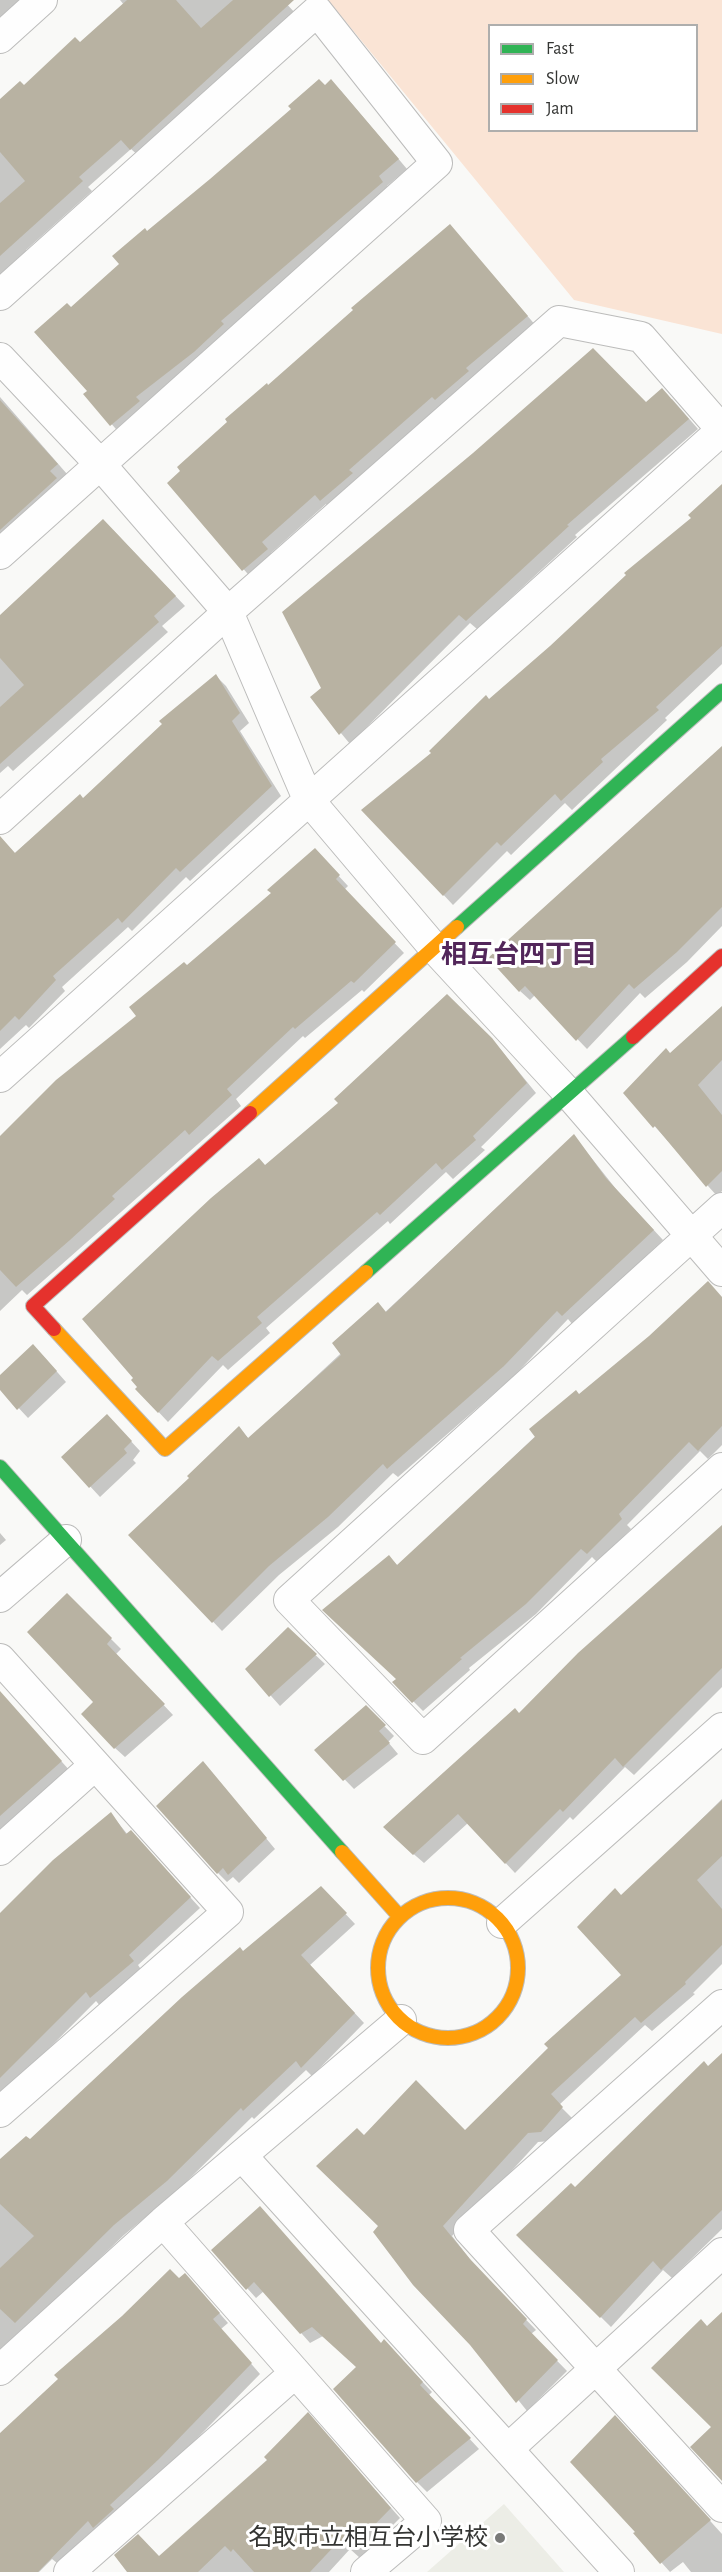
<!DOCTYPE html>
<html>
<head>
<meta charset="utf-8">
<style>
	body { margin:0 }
	#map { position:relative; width:722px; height:2572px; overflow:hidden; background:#f9f9f7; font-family:"Alegreya Sans",sans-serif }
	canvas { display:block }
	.legend { position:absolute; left:488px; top:24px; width:210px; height:108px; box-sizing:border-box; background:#fff; border:2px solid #aeaead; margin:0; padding:8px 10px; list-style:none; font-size:18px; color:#343533 }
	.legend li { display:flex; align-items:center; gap:12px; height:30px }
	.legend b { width:30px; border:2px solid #aeaead }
</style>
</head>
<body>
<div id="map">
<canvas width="722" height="2572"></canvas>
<ul class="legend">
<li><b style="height:8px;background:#30b455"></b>Fast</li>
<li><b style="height:8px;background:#ff9f0a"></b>Slow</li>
<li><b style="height:8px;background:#e5322d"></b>Jam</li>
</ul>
</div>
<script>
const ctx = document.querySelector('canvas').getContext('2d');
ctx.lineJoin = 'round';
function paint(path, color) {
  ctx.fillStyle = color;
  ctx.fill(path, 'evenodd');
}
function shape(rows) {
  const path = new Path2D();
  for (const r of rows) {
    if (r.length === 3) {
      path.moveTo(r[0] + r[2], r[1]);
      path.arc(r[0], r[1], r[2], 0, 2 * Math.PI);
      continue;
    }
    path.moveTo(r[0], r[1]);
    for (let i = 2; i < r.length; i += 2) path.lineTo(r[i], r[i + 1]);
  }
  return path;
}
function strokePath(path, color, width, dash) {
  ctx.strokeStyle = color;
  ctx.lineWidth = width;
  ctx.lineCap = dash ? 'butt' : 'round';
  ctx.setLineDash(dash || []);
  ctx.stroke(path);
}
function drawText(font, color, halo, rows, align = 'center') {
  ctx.font = font + ' "Alegreya Sans","Noto Sans JP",sans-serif';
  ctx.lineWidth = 6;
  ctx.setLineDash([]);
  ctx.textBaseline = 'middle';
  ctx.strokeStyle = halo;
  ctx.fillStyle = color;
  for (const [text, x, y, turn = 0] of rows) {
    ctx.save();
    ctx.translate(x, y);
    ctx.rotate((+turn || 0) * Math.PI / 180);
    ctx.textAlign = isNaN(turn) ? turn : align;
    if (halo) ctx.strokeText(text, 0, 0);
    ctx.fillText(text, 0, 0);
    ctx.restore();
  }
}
paint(shape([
	[504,2504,564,2572,427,2572]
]), '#ecede6');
paint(shape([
	[328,0,722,0,722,334,574,300],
	[490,26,696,26,696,130,490,130]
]), '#fae4d5');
paint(shape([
	[0,0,30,0,0,27],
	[120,0,283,0,297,15,141,158,131,149,88,187,92,191,26,250,30,254,0,281,0,101,24,87,80,44,124,5],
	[325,86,341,91,407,169,387,186,392,193,121,435,86,394,89,392,71,308,121,264,147,233],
	[459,236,537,327,331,510,326,504,271,553,276,559,253,580,169,483,268,386],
	[0,397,67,474,0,547],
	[672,399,698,429,575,535,577,537,477,629,470,623,350,744,312,698,646,404],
	[722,486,722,664,665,718,667,720,572,810,565,803,511,855,507,851,453,905,364,810,433,754,693,519],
	[113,530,185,606,162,626,168,632,13,771,8,766,0,773,0,616],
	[216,676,226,686,249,723,240,731,281,796,190,881,186,877,132,931,128,927,62,987,65,991,29,1028,26,1025,0,1049,0,866,80,796,83,800],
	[722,748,722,926,687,962,645,998,640,993,587,1049,535,995,530,1000,520,991],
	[324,860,348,886,344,890,404,953,364,992,362,990,305,1038,303,1036,236,1099,241,1106,27,1295,22,1290,0,1311,0,1138,138,1016,187,967],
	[447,996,501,1050,536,1093,481,1147,485,1150,453,1179,446,1172,390,1224,388,1221,266,1328,270,1333,228,1370,223,1365,168,1422,137,1389,266,1167,340,1103],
	[722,1008,722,1191,717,1196,625,1093],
	[574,1136,616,1189,663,1240,573,1325,568,1319,514,1376,398,1477,393,1473,338,1527,279,1575,222,1631,130,1535,191,1478,239,1428,249,1439],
	[722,1298,722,1445,708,1459,700,1451,627,1525,631,1529,597,1562,592,1557,536,1614,469,1668,470,1670,423,1711,394,1682,398,1679,389,1557,398,1566,579,1395],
	[43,1356,66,1382,28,1418,0,1388,0,1377],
	[117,1426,140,1451,133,1460,136,1463,100,1497,63,1457],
	[722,1528,722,1687,634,1775,625,1767,573,1820,570,1817,515,1873,468,1823,424,1863,394,1837,520,1714],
	[0,1533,6,1540,0,1545],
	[67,1595,121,1649,116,1654,173,1715,125,1757,115,1748],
	[288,1629,325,1664,280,1706,247,1669],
	[0,1693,71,1772,0,1833],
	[366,1707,394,1736,388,1742,398,1754,354,1789,316,1750],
	[212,1773,275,1849,239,1883,233,1877,227,1882,218,1873],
	[722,1799,722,1964,693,1993,695,1994,652,2031,645,2025,559,2105,572,2118,551,2141,538,2142,452,2236,479,2271,536,2330,531,2334,567,2371,527,2411,380,2226,364,2137,465,2132,623,1975,622,1897],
	[111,1814,128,1835,140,1842,200,1908,138,1965,142,1971,101,2007,96,2001,0,2098,0,1915],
	[321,1888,355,1924,310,1965,364,2023,312,2076,306,2070,254,2119,252,2117,177,2191,124,2235,0,2354,0,2161,30,2141,243,1953],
	[722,2055,722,2229,672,2278,663,2270,611,2327,518,2235,575,2189],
	[213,2250,394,2351,432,2392,429,2395,479,2449,427,2492,417,2482,358,2367,323,2336,310,2343,264,2291,256,2298],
	[179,2280,194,2284,228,2323,221,2329,260,2374,168,2468,62,2567,52,2559,39,2572,0,2572,0,2435],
	[317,2424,400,2518,360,2558,350,2549,329,2572,129,2572,160,2558],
	[625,2427,722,2534,722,2572,691,2572,683,2562,670,2572,635,2533]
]), '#0003');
paint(shape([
	[127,0,176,0,201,28,233,0,294,0,130,150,121,140,79,177,83,181,0,256,0,203,25,181,0,152,0,99,20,81,24,85,75,37,80,42],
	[319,79,325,85,331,79,399,159,379,176,383,182,221,321,224,324,194,352,136,397,140,401,110,426,83,394,87,391,34,332,67,303,71,307,119,264,112,256,145,228,147,231,210,179,291,109,288,106],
	[450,224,528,316,466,368,469,371,435,400,432,397,349,470,353,473,320,501,315,495,262,542,268,549,242,571,167,483,180,471,177,467,227,422,225,419,267,383,268,385,353,310,351,308],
	[593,348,646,402,662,388,689,419,567,525,569,526,466,621,459,615,339,735,310,697,321,688,282,612,473,453],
	[0,400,58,464,50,471,57,478,0,530],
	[722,484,722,646,656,707,659,710,601,759,603,762,561,801,555,794,501,846,497,842,443,896,361,810,431,753,429,751,486,695,489,699,550,646,626,575,624,573,691,518,688,515],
	[103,519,176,596,154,616,159,622,0,764,0,707,24,685,0,658,0,615],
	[216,674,240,713,232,721,272,786,180,872,176,868,122,923,118,918,53,976,56,980,19,1020,15,1016,0,1031,0,836,15,853,80,794,83,798,162,724,159,721],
	[722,746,722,907,677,952,634,989,629,984,576,1041,525,986,519,992,488,958],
	[315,848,340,875,336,879,396,942,354,983,351,981,295,1029,293,1027,227,1089,232,1095,189,1135,185,1130,112,1196,115,1199,70,1240,16,1287,0,1270,0,1136,56,1080,136,1016,129,1007,184,962,187,965,271,893,267,890],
	[447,994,492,1038,527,1083,473,1136,476,1140,442,1170,436,1163,380,1215,377,1212,257,1317,262,1323,218,1361,212,1356,158,1413,135,1389,137,1387,131,1380,133,1378,82,1319,211,1198,259,1158,265,1165,338,1103,334,1099],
	[722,1006,722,1060,698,1085,722,1115,722,1171,706,1187,655,1126,653,1128,623,1093,666,1048,670,1053],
	[574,1134,606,1178,654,1230,562,1316,557,1311,504,1366,387,1469,383,1464,328,1517,269,1566,212,1623,128,1535,189,1478,187,1476,239,1426,248,1438,341,1355,332,1343,378,1302,386,1312],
	[708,1281,722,1297,722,1426,698,1451,689,1442,619,1514,622,1519,587,1554,581,1549,526,1604,460,1658,462,1659,412,1703,392,1682,396,1679,322,1610,389,1555,397,1565,535,1437,529,1429,576,1390,579,1394,649,1336],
	[33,1344,57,1371,17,1410,0,1390,0,1375],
	[107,1414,132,1441,124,1449,127,1453,89,1488,61,1457],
	[722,1525,722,1668,623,1767,615,1758,563,1812,560,1809,505,1864,458,1814,413,1855,383,1827,515,1708,519,1713,578,1653],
	[67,1593,112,1638,107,1644,165,1704,114,1749,81,1714,93,1702,27,1632],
	[288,1627,317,1654,269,1697,245,1669],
	[0,1691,62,1761,0,1816],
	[366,1705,386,1725,379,1731,390,1743,343,1781,314,1750],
	[203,1761,267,1838,228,1875,223,1868,217,1874,156,1806],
	[722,1800,722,1856,697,1880,722,1909,722,1945,685,1982,686,1984,641,2023,635,2017,551,2094,563,2107,541,2132,528,2133,443,2226,470,2259,527,2319,523,2324,558,2360,516,2403,470,2345,413,2285,373,2232,378,2226,316,2166,357,2128,364,2135,416,2080,465,2130,548,2048,544,2044,621,1975,577,1927,615,1888,621,1895],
	[111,1812,126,1834,131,1830,191,1897,129,1955,134,1961,90,1998,86,1992,0,2078,0,1913,53,1860],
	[321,1886,347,1913,301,1955,355,2013,301,2068,296,2061,243,2111,241,2108,167,2181,114,2225,15,2323,0,2309,0,2268,34,2236,0,2204,0,2159,26,2136,30,2139,182,1997,240,1947,243,1951],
	[722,2053,722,2210,661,2270,653,2261,600,2318,516,2235,571,2183,575,2187,704,2061,708,2066],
	[260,2206,381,2343,384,2339,423,2382,420,2385,471,2438,416,2483,333,2389,356,2367,312,2327,300,2334,254,2282,246,2290,211,2250],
	[170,2269,179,2278,185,2273,220,2313,213,2319,252,2363,159,2459,110,2505,114,2509,93,2528,88,2521,38,2572,0,2572,0,2433,58,2379,54,2375,122,2316],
	[722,2312,722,2481,690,2447,711,2427,651,2368,701,2319,707,2326],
	[308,2412,391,2508,350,2550,340,2540,310,2572,254,2572,233,2549,231,2552,225,2546,198,2572,127,2572,114,2555,138,2534,159,2556,267,2460,264,2457],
	[615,2415,711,2520,660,2564,633,2533,635,2532,570,2462]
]), '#b8b2a2');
const street = shape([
	[0,38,42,0],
	[0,295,317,11,437,163,0,554],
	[0,358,100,464,228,612,308,799,435,949,569,1094,722,1271],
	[0,819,228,612,559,321,641,337,722,430],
	[0,1077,722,430],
	[722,1208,289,1600,423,1739,722,1468],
	[0,1597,66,1540],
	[0,1659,228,1912,0,2112],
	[0,1850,95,1765],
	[502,1923,722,1728],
	[722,2005,469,2230,722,2507],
	[242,2156,619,2572],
	[163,2222,426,2521,366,2572],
	[0,2370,163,2222,401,2020],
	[509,2448,722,2253],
	[69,2572,295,2373]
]);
const fast = shape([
	[457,927,722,691],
	[366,1272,633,1037],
	[0,1467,342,1852]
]);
const slow = shape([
	[250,1113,457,927],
	[54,1329,165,1449,366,1272],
	[342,1852,400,1917],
	[448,1968,70]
]);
const jam = shape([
	[633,1037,722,956],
	[54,1329,33,1306,250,1113]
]);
strokePath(street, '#bcbcbb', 32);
strokePath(fast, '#bcbcbb', 16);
strokePath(slow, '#bcbcbb', 16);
strokePath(jam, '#bcbcbb', 16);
strokePath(street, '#fefefe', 30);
strokePath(fast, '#30b455', 14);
strokePath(slow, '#ff9f0a', 14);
strokePath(jam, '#e5322d', 14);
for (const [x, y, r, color] of [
	[500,2538,6,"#797a78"]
]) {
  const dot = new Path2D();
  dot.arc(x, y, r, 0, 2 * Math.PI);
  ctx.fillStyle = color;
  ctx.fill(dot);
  strokePath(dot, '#fff', 2);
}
drawText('24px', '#343533', '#fff', [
	["名取市立相互台小学校",488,2538]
], 'right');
drawText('bold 26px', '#52265a', '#fff', [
	["相互台四丁目",519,955]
]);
</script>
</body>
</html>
